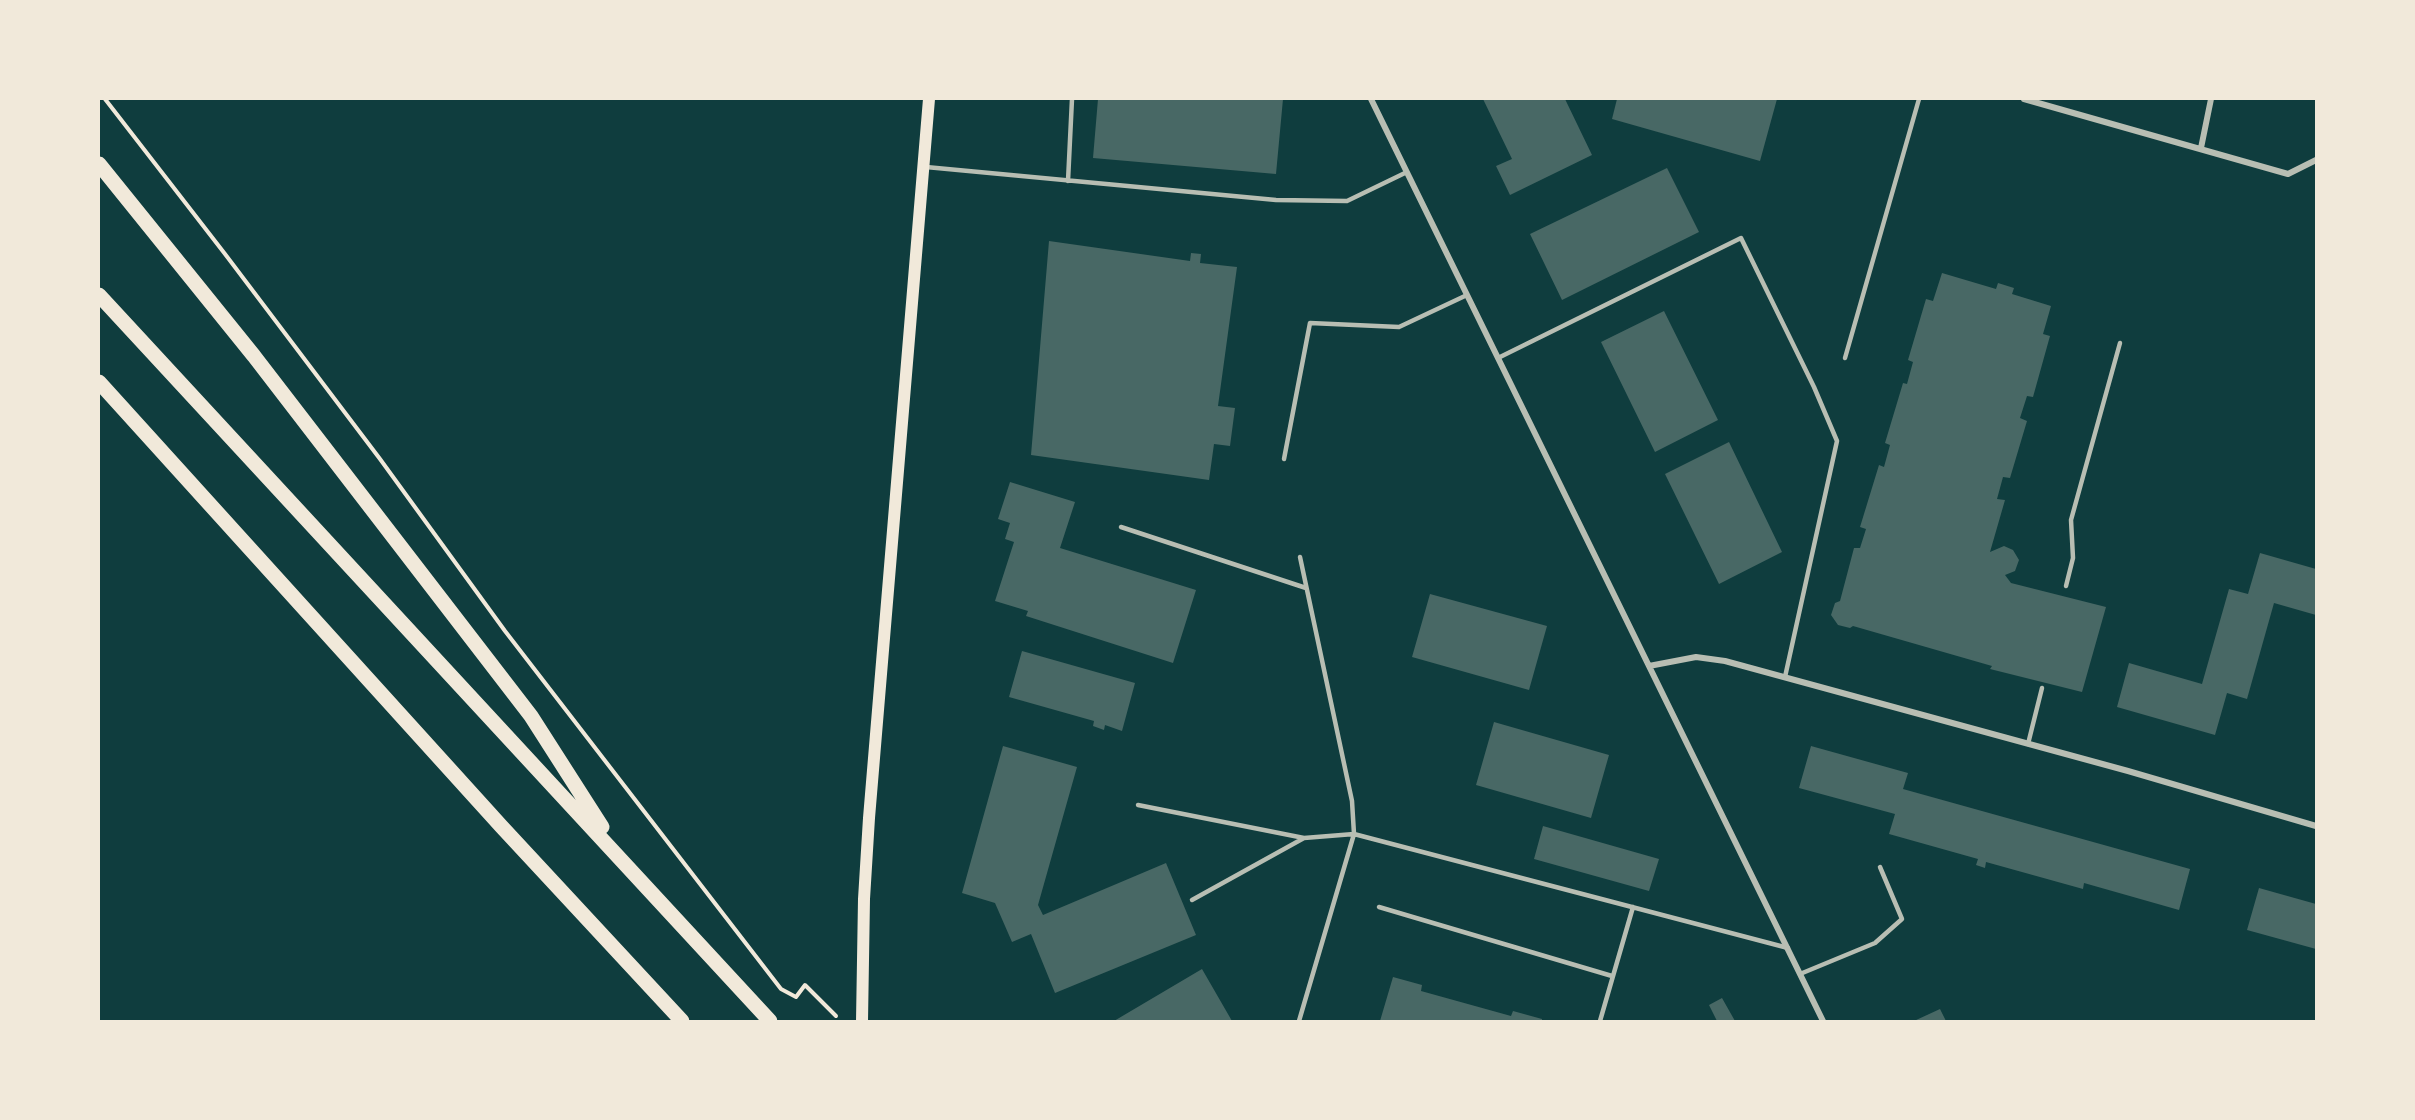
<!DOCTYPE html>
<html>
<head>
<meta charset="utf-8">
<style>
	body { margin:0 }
	#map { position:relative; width:2415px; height:1120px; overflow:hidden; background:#0f3d3e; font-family:Quicksand,sans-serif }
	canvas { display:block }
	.frame { position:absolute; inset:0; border:100px solid #f1e9da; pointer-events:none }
</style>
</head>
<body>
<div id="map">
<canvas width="2415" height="1120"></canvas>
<div class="frame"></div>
</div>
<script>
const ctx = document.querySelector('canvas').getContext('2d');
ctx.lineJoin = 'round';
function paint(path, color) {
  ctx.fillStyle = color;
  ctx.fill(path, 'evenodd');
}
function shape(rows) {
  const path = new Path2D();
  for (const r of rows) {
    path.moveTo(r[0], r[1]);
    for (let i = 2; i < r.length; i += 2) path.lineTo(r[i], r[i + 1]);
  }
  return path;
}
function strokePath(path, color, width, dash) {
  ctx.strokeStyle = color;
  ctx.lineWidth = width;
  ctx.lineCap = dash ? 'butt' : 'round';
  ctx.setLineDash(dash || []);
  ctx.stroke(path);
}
paint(shape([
	[1098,99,1283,99,1276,174,1093,158],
	[1483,99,1565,99,1592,155,1510,195,1496,166,1512,159],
	[1617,99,1777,99,1760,161,1612,119],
	[1667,168,1699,232,1562,300,1530,234],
	[1049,241,1190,261,1191,253,1201,254,1200,263,1237,267,1218,406,1235,408,1230,446,1214,444,1209,480,1031,455],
	[1942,273,1996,289,1998,283,2014,288,2012,294,2051,306,2043,334,2050,336,2033,397,2027,396,2020,418,2027,421,2010,478,2003,477,1997,499,2005,500,1990,552,2004,546,2013,550,2019,560,2015,571,2005,575,2011,583,2106,607,2082,692,1990,669,1992,666,1853,626,1850,628,1838,625,1831,615,1835,603,1840,601,1854,548,1860,548,1866,529,1860,527,1879,465,1884,467,1890,445,1885,443,1903,383,1907,384,1913,362,1908,360,1926,299,1933,301],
	[1664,311,1718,420,1655,452,1601,342],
	[1729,442,1782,552,1719,584,1665,474],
	[1010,482,1075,502,1060,548,1196,590,1173,663,1026,616,1028,611,995,601,1014,542,1005,539,1010,523,998,519],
	[2260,553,2316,569,2316,615,2274,603,2247,699,2227,693,2215,735,2117,707,2129,663,2202,684,2229,589,2248,594],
	[1430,594,1547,626,1529,690,1412,657],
	[1022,651,1135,683,1122,731,1105,725,1104,730,1093,726,1094,721,1009,697],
	[1494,722,1609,755,1591,818,1476,785],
	[1003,746,1077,767,1038,905,1043,915,1166,863,1196,935,1055,993,1031,934,1012,942,995,903,962,893],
	[1811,746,1908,773,1903,789,2190,869,2179,910,2084,883,2083,889,1986,862,1985,868,1976,865,1978,859,1889,834,1895,814,1799,788],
	[1543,826,1659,859,1649,891,1534,859],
	[2259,888,2316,904,2316,949,2247,930],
	[1202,969,1232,1021,1114,1021],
	[1393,977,1422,985,1421,991,1511,1016,1513,1011,1542,1019,1542,1021,1380,1021],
	[1722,998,1735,1021,1717,1021,1709,1005],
	[1940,1009,1946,1021,1914,1021]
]), '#486865');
strokePath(shape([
	[105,99,225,254,380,459,505,631,781,989,796,997,805,985,836,1016]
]), '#f1e9da', 4);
strokePath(shape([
	[926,167,1276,200,1347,201,1407,172],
	[1068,181,1072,99],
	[1498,358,1741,238,1814,387,1837,441,1785,677],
	[1845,358,1919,99],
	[1284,459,1310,323,1399,327,1467,295],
	[1121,527,1306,588],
	[2066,586,2073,558,2071,520,2120,343],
	[2028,744,2042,688],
	[1138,805,1304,838,1354,834,1352,801,1300,557],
	[1192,900,1304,838],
	[1379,907,1612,976],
	[1800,974,1875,943,1902,919,1880,867],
	[1299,1021,1354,834,1788,948],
	[1600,1021,1633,907]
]), '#b8beb3', 4.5);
strokePath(shape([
	[1371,99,1823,1021],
	[2024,99,2288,174,2316,160],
	[2201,148,2211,99],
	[1649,666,1696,657,1725,661,2128,771,2316,826]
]), '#b8beb3', 6);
strokePath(shape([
	[862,1021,864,899,869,818,929,99]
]), '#f1e9da', 12);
strokePath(shape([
	[99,164,254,356,531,716,602,827],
	[99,295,770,1021],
	[99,382,501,826,682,1021]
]), '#f1e9da', 15);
</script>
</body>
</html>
